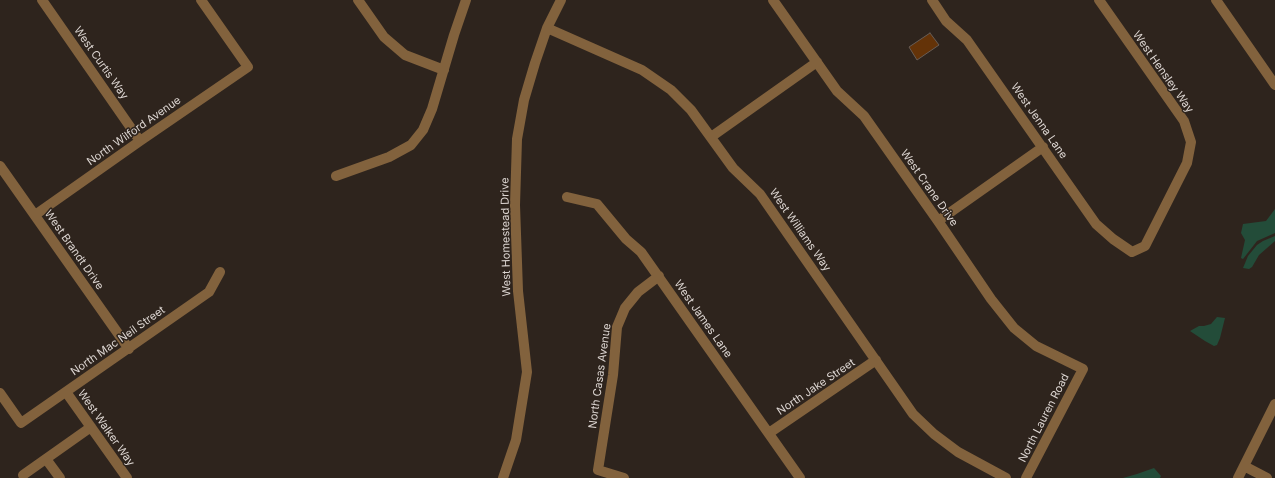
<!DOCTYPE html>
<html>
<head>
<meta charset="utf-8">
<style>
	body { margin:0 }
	canvas { display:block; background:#2e241d }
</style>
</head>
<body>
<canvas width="1275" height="478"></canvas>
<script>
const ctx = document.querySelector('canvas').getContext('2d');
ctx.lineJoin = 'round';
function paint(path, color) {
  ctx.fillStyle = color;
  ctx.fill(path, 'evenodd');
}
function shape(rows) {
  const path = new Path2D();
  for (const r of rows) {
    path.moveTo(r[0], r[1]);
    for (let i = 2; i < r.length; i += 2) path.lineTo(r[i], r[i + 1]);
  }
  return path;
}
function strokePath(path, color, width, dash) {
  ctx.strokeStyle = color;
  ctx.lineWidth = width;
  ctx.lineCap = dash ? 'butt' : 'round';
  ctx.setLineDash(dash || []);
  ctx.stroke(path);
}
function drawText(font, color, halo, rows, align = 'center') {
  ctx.font = font + ' Inter,sans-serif';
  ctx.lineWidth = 3;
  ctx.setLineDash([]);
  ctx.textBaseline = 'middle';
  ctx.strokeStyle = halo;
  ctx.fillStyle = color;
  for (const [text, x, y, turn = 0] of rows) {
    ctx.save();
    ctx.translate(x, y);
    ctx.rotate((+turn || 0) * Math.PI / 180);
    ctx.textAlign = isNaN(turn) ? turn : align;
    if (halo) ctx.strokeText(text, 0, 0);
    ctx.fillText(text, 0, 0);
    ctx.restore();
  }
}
paint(shape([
	[1275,209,1275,233,1257,241,1243,259,1241,258,1245,240,1241,233,1243,224,1266,221],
	[1275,236,1275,241,1259,255,1252,267,1249,269,1243,268,1248,256,1257,245,1263,241],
	[1217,317,1225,318,1220,338,1217,345,1214,346,1205,341,1190,331,1199,326,1204,326,1211,324],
	[1154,468,1161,476,1160,478,1123,478,1137,474]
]), '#234c39');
const building = shape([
	[930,33,939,45,917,60,909,47,930,33]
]);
paint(building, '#643308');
strokePath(building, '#675c55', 1);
strokePath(shape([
	[42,0,140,141],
	[358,0,384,37,405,55,444,70],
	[773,0,837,91,864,116,938,221,991,299,1014,328,1036,346,1083,369,1026,478],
	[932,0,946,21,967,40,1096,224,1113,239,1132,252,1145,246,1187,163,1191,142,1184,121,1099,0],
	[1216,0,1275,85],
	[547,28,642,70,671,90,691,110,733,168,760,194,913,414,934,434,958,452,1006,478],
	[711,137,817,62],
	[0,166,129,349],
	[336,176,389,157,411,145,423,130,432,109,454,35,466,0],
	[567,197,597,204,626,239,641,252,800,478],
	[35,215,140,141,248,67,201,0],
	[938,221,1043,147],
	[66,392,127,478],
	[0,393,21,423,209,292,220,272],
	[769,433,876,360],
	[46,459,60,478],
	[1244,466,1267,478],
	[23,475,91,427],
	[503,478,516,440,527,372,518,291,515,205,517,139,524,100,535,63,547,28,561,0],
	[624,478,598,470,613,375,617,327,625,308,638,292,659,276],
	[1238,478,1275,404]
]), '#82623d', 10);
drawText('11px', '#ddd6d2', '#2e241d', [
	["West Curtis Way",101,63,55],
	["West Hensley Way",1163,72,55],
	["West Jenna Lane",1039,121,55],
	["North Wilford Avenue",134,131,-35],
	["West Crane Drive",929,188,55],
	["West Williams Way",800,230,55],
	["West Homestead Drive",506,237,-91],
	["West Brandt Drive",74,250,55],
	["West James Lane",703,319,55],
	["North Mac Neil Street",118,341,-35],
	["North Casas Avenue",600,376,-82],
	["North Jake Street",816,387,-34],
	["North Lauren Road",1044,418,-63],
	["West Walker Way",106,428,55]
]);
</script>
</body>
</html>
